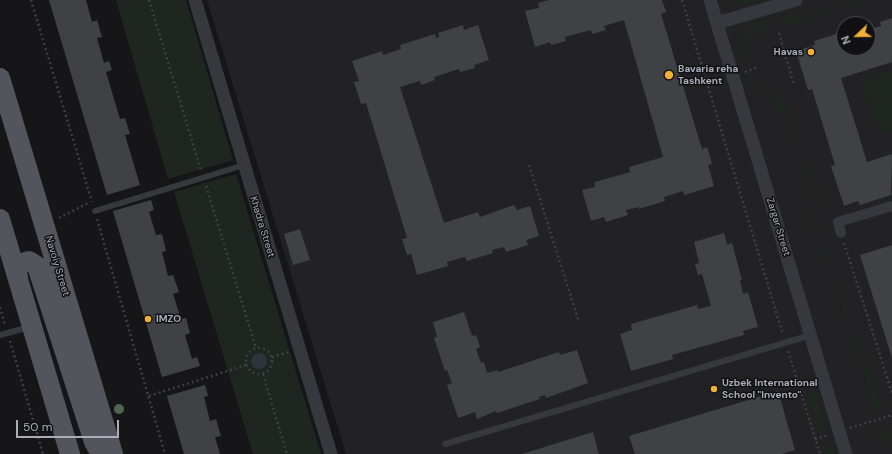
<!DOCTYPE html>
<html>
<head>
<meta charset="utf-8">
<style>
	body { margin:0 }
	#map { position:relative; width:892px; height:454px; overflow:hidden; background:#161618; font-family:"DM Sans",sans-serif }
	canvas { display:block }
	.north { position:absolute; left:836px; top:16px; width:40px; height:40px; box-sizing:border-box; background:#111113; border:1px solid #4d4f55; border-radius:50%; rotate:248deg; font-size:11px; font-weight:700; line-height:16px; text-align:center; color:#a8adb8 }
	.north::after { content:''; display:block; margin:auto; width:14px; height:18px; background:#f2b134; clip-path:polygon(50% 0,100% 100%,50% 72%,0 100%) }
	.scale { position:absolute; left:16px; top:420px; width:103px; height:18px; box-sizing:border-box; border:2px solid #a8adb8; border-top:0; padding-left:5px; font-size:12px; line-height:14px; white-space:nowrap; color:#a8adb8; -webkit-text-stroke:3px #111113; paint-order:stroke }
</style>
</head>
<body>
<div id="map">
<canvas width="892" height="454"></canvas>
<div class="north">N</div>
<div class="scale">50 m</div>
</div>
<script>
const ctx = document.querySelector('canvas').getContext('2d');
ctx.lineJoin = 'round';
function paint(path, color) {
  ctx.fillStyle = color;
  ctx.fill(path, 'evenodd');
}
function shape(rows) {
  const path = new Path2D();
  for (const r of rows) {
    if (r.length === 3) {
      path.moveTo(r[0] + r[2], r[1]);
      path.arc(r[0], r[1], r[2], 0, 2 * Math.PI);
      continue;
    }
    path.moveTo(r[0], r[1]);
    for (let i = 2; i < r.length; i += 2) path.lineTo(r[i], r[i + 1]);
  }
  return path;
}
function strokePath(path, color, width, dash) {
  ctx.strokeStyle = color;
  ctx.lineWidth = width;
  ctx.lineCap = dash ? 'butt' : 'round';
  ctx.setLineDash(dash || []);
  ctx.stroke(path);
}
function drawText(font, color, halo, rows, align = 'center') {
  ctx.font = font + ' "DM Sans",sans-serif';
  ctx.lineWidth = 3;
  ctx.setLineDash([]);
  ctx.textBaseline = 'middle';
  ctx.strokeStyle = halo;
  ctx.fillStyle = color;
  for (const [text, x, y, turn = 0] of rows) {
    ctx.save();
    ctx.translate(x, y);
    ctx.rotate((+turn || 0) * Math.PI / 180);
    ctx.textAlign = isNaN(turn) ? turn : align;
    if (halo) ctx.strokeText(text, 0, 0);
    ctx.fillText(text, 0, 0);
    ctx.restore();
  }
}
paint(shape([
	[207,0,892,0,892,454,346,454],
	[844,24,868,24,868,48,844,48]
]), '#222225');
paint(shape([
	[116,0,186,0,233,160,168,179],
	[724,0,764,0,739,5],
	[854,0,869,0,839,9,838,5],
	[826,9,828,13,783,27,779,17,792,13,802,16],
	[767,19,770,28,750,37,746,47,747,62,742,64,738,47,741,33,750,24],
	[885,71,892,73,892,132,886,133,876,127,865,90,866,82,870,77],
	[749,77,783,100,798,143,794,144,783,113,777,110,772,97,747,80],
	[808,162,822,203,819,204,813,218,817,231,814,233,809,218,816,202,803,164],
	[236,174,321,454,253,454,174,192],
	[822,250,828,271,838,280,850,315,845,317,834,278,826,272,819,251],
	[858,333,882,411,877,413,872,412,870,409,872,398,853,335],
	[815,391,826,428,817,431,806,394],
	[881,426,885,427,888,434,892,434,892,440,885,443,878,440,875,431,876,428],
	[831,443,834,454,824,454,822,446]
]), '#1e261f');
paint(shape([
	[259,361,8]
]), '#2c353c');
paint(shape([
	[49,0,86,0,92,22,97,20,102,37,97,38,104,63,109,61,112,70,106,72,120,119,125,118,130,134,125,135,140,185,107,195],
	[549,0,662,0,666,12,661,14,702,149,707,147,712,164,708,165,714,186,684,195,683,191,664,197,665,201,639,209,639,207,626,210,628,215,606,222,604,217,591,221,582,190,595,187,595,182,630,172,629,167,663,157,624,20,604,26,606,30,592,34,591,30,565,37,566,41,551,45,550,42,535,47,525,11,539,8,538,3],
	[892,18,892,62,841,78,867,162,892,154,891,195,860,205,858,201,844,206,831,166,835,165,812,89,808,90,796,51,815,45,814,41,843,32,844,48,868,48,868,30,881,26,880,22],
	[463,25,464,30,478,25,489,60,474,65,475,68,460,72,459,69,434,77,435,80,421,85,420,81,400,87,444,223,478,212,480,217,514,205,517,210,530,206,539,236,526,240,528,245,506,252,504,247,492,250,493,253,467,261,465,257,447,262,448,266,417,275,411,254,407,255,402,239,407,238,366,103,361,104,354,82,359,81,352,61,382,51,383,55,401,49,400,45,435,34,436,38,439,37,438,33],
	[151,200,154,210,149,212,156,235,162,234,166,251,162,252,168,276,173,275,179,292,173,294,181,319,186,318,190,333,185,335,192,359,197,357,200,366,162,377,113,211],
	[300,229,310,260,293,265,284,234],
	[724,233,727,245,732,243,742,280,740,280,743,294,748,292,758,327,743,331,744,335,672,355,673,359,631,371,620,334,632,330,631,324,697,305,698,309,711,306,702,274,698,275,695,264,699,263,694,242],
	[892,245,892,358,860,255],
	[464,312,472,336,476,335,480,347,476,349,481,363,484,362,487,373,497,370,498,372,559,352,560,355,577,350,588,383,546,398,545,395,539,397,540,399,497,413,496,411,477,419,475,412,458,418,447,385,452,383,447,370,445,371,434,338,437,337,433,322],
	[205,385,208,396,204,397,210,421,216,419,221,436,215,437,220,454,184,454,167,396],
	[778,391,795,450,782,454,635,454,629,436],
	[593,432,599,454,522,454]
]), '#404145');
strokePath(shape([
	[31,0,92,202],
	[149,0,201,170],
	[682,0,783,335],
	[779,33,794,85],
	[745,72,759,67],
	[707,83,721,79],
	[529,165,579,322],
	[206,186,256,348],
	[59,218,90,202],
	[97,219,165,454],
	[844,243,892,393],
	[0,307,5,325],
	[10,341,43,454],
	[259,361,13],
	[788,351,820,454],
	[272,357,289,352],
	[263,374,287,454],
	[149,396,246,365],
	[850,428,892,415],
	[815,439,828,435]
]), '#3d3f44', 2.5, [2, 3]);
strokePath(shape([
	[95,211,244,165],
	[0,335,29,327],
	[445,444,811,335]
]), '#37383d', 6);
strokePath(shape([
	[841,233,838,222,892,206]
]), '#37383d', 10);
strokePath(shape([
	[195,0,331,454],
	[710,0,846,454],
	[717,23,796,0]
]), '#37383d', 13);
strokePath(shape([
	[0,78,113,454],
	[0,219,70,454],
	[18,277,16,272,20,264,29,261,37,266,94,442,101,454]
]), '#53555c', 20);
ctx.fillStyle = '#506452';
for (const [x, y] of [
	[119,409]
]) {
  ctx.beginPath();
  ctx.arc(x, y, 5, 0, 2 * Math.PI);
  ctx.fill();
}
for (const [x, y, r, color] of [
	[811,52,4,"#f2b134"],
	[669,75,5,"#f2b134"],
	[148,319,4,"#f2b134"],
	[714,389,4,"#f2b134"]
]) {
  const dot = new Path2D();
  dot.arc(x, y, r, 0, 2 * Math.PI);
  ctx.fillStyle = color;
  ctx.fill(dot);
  strokePath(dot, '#111113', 1.5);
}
drawText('bold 10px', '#a8adb8', '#111113', [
	["Havas",803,52,"right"],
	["Bavaria reha",678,69],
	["Tashkent",678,81],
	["IMZO",156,319],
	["Uzbek International",722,383],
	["School \"Invento\"",722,395]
], 'left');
drawText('10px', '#a8adb8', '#111113', [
	["Khadra Street",262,227,73],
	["Zargar Street",778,227,73],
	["Navoiy Street",57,266,73]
]);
</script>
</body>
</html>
